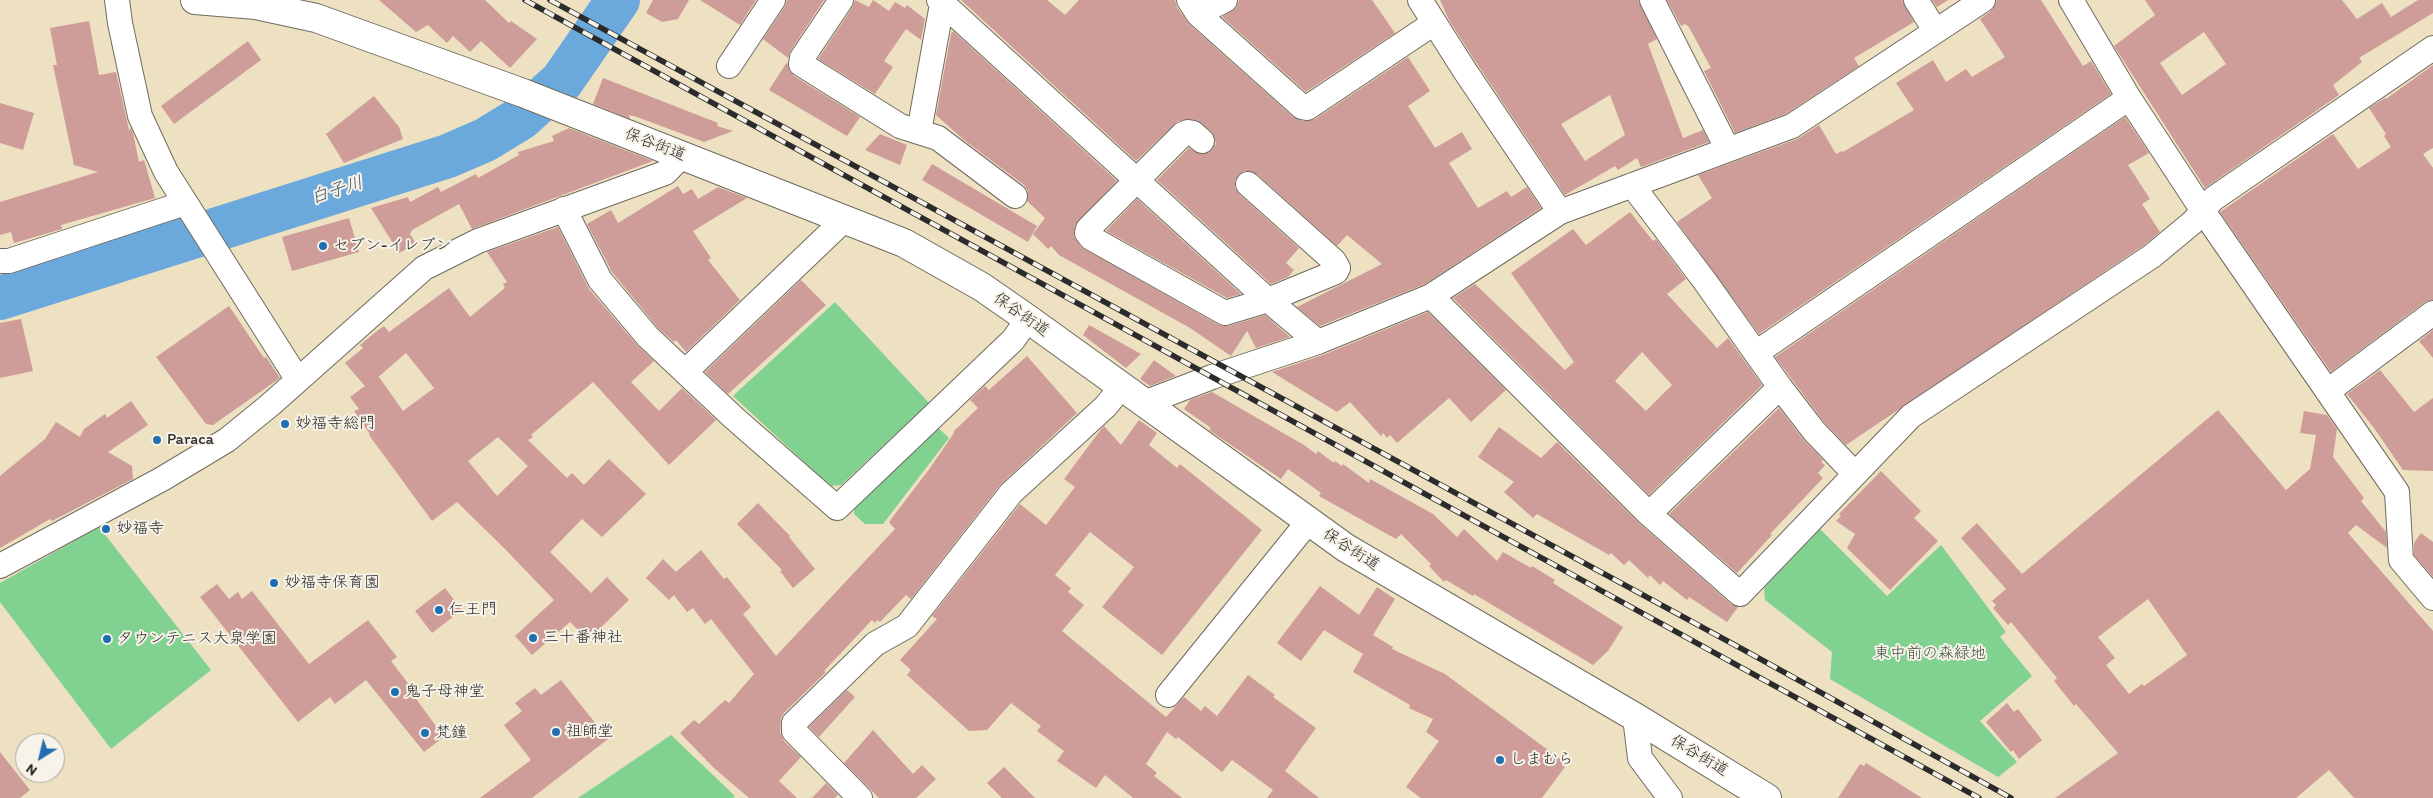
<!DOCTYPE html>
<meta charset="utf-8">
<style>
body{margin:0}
#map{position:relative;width:2433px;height:798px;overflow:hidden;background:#ede1c1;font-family:Itim,sans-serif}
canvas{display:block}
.north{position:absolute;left:15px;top:733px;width:50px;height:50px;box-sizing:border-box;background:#f7f3e8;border:1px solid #a5a39c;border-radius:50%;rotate:216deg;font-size:14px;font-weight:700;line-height:20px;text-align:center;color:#2b2b2b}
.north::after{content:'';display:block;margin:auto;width:18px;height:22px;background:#1f6fb2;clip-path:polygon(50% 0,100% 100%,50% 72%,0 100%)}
</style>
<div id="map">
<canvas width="2433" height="798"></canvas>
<div class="north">N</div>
</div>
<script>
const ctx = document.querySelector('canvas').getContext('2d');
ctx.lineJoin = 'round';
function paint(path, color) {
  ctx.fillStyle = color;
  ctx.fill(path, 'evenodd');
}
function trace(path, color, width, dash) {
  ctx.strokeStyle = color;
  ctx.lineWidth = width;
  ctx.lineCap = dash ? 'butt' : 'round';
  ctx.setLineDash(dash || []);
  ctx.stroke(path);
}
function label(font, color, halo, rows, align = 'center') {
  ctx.font = font + ' Itim,"Klee One",sans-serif';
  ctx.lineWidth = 4;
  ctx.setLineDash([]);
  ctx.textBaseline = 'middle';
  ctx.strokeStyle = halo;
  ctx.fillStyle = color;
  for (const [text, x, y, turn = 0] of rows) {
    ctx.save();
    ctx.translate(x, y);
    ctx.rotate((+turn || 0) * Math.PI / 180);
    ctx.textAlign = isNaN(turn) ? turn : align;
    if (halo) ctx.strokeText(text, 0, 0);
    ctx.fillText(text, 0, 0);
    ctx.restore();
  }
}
const green = new Path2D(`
 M835,302L929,403L841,485L830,486L733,396Z
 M936,426L949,438L883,524H865L854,514L855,504Z
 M99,527L211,670L111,749L0,602V583Z
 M1820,529L1887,596L1941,545L2006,632L2000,637L2032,676L1980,721L2017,762L1998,777L1830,679L1832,652L1765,600L1764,588Z
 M671,735L735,796L733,798H578Z`);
const river = new Path2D(`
 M0,298L448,156L485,140L521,118L562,81L618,0`);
const building = new Path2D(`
 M379,0H485L509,23L511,21L537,39L510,68L481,41L470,52L453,36L447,43L428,25L416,32Z
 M653,0H689L678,19L662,22L646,13Z
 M700,0H756L740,25Z
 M787,0H824L791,50L788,58L763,39L784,8Z
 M855,0L869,7L873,0L889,11L895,2L905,8L907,5L925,19L921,40L906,29L884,61L893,67L875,94L818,59L852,8Z
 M961,0H1047L1065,15L1079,0H1175L1177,7L1189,24L1293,117L1304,121L1315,119L1408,57L1430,91L1408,106L1435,148L1462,132L1472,149L1449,163L1478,208L1507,191L1511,197L1527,187L1541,208L1425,284L1320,326L1297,307L1382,264L1347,235L1337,246L1257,174L1244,171L1238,175L1235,181V188L1239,194L1299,248L1286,263L1294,270L1288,277L1271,284L1157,180L1189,148L1200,154L1212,150L1216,143L1211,131L1196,120L1178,121L1136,161Z
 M1239,0H1372L1395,33L1306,92L1222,17L1236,8Z
 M1440,0H1638L1657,39L1648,44L1683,138L1703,130L1709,142L1641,167L1637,158L1618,170L1615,166L1565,195L1477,64L1449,20ZM1610,95L1625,135L1585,161L1561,124Z
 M1667,0H1902L1914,22L1854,58L1859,66L1786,114L1735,133L1704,71L1711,68L1689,27L1685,24L1681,26Z
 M1932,0H1948L1937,7Z
 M1997,0H2041L2083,66L2091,61L2111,94L1759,334L1677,222L1712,198L1698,175L1797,139L1819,125L1836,154L1842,151L1843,152L1914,110L1896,83L1933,60L1946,82L1966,69L1972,77L2005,57L1980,19L1991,11Z
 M2145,0H2342L2357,19L2382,3L2391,17L2418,0H2433V13L2359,58L2362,62L2333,85L2339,95L2205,188L2114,46L2155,15ZM2204,32L2226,64L2182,95L2160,63Z
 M89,21L99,75L116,72L129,130L131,128L133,133L139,162L144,160L155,198L61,225L62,229L14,243L11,232L0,235V202L98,172L74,165L53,65H57L50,28Z
 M953,31L1117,181L1075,225L1074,236L1081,247L1219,325L1229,326L1265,315L1290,337L1256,348L1247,331L1231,356L1190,328L1059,255L1051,246L1048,249L1033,234L1045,218L1027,201L1028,191L1024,185L964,140L936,115L951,34Z
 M248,41L261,60L174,124L161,106Z
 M787,62L789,70L794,76L860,117L847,136L769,90Z
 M2433,65V148L2423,154L2433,168V300L2425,302L2331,372L2220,212L2333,134L2358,169L2391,147L2384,136L2386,134L2369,108L2385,98L2386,99Z
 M603,78L718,123L717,126L733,131L704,142L637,117L629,115L630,119L593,104Z
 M374,96L399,127L403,139L344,163L326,134Z
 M0,103L34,113L23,150L0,143Z
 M2125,117L2149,153L2128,165L2150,199L2142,204L2160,232L2144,245L1846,445L1824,422L1775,357Z
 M569,128L653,161L472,229L459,204L412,230L410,234L416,244L399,253L371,208L408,197L410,202L438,187L441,192L476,174L478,178L519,155L518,152L554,141L552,136Z
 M880,134L907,145L900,165L865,150Z
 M932,164L1037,226L1028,242L922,180Z
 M678,186L683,194L692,189L698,199L718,187L747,198L693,231L711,258L708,260L740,300L686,352L676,340L674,342L658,328L612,272L587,224L611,210L618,223Z
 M1137,199L1241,294L1227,298L1106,231Z
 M1630,212L1653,241L1656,239L1686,279L1667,294L1717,348L1728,338L1762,385L1649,495L1453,298L1475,284L1565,370L1574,362L1511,273L1573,229L1586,245ZM1642,352L1672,385L1646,411L1615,381Z
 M349,218L359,252L292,271L282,237Z
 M558,227L589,289L638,346L654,361L631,382L659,411L682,388L716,420L669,465L593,382L531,435L533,437L528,440L567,478L572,473L584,485L609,459L646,494L602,537L582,519L550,552L591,593L607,577L629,600L588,640L570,622L532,655L515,636L554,600L503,547L457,502L432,521L369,435L370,434L354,411L359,409L350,397L365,386L345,363L363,348L360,345L377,331L384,326L389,332L449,288L470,317L505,288L503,284L507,282L487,252ZM406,353L434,388L403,411L379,377L376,379ZM498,437L528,466L497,496L468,461Z
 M801,280L826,305L728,394L705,372Z
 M229,306L264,358L266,357L280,378L213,425L206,424L156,357Z
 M1428,312L1506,390L1471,422L1449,398L1397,443L1390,435L1387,438L1383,433L1381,436L1350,402L1337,412L1272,372L1323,355Z
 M21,319L33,371L0,378V323Z
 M1089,325L1141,354L1126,368L1083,335Z
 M2433,330V358L2419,341Z
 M1027,356L1077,413L1000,485L911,599L906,595L880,622L877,620L875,623L872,620L824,671L826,672L784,713L781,718L780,732L784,741L801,757L779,781L797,798H749L714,768L680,733L694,720L699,724L725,700L729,703L754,674L711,619L705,624L693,608L687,612L674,595L669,600L646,578L663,559L676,572L701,550L724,579L727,577L751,607L743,614L776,656L895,529L889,522L930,468L954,433L953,432L978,408L970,400L985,386L989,390Z
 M1154,360L1176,376L1150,386L1140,379Z
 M2380,370L2414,412L2433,398V471L2403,470L2374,428L2347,394Z
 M1212,392L1304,445L1316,454L1318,451L1334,463L1335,461L1342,466L1343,464L1369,483L1370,479L1433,514L1457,537L1464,529L1497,561L1503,552L1531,568L1532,566L1555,580L1553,583L1623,627L1608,651L1593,665L1474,594L1473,596L1446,580L1444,582L1429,566L1431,564L1401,534L1396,539L1319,496L1321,493L1288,469L1281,479L1209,430L1211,428L1184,409L1190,400Z
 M131,401L148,425L108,452L132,466L133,479L52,521L50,519L0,548V476L45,439L56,422L80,437L84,429L105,414L107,418Z
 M1779,408L1803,439L1823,460L1821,462L1825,465L1818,473L1823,478L1770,534L1772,535L1737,573L1669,514Z
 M2218,410L2286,490L2310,469L2316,435L2300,433L2304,411L2327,415L2337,429L2333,457L2364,498L2361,501L2386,532L2387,548L2356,525L2348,533L2433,631V798H2354L2329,770L2296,798H2055L2118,753L2076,704L2074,706L2054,681L2057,678L2011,622L2008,625L1993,608L1996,605L1992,601L2006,589L1961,538L1977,523L2022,574ZM2148,599L2187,655L2144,686L2142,684L2129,694L2106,665L2115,658L2098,637Z
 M1139,420L1157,433L1149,445L1177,468L1180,464L1262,530L1162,655L1102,607L1134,567L1090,532L1055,575L1071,588L1068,592L1084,605L1062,631L1166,717L1184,697L1201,711L1205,706L1217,716L1248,675L1275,695L1273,697L1316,728L1285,771L1319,798H1267L1273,790L1232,760L1222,772L1178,737L1176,739L1167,732L1146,764L1157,773L1154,776L1182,798H1133L1105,775L1096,788L1057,761L1064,751L1037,731L1041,726L1011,703L987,730L969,731L907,675L911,670L900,660L937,619L932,616L1020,504L1046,525L1075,487L1064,479L1102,428L1104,426L1121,445Z
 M1499,427L1541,458L1557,442L1640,524L1731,604L1738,607L1727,622L1689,597L1687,600L1663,581L1660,585L1650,575L1648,578L1629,560L1624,565L1611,553L1609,555L1537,514L1533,518L1504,492L1514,482L1478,457Z
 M1881,471L1921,511L1914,518L1938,541L1890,590L1847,548L1855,534L1836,521L1841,516L1839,514Z
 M758,503L790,536L789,537L815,569L793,588L780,571L782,570L737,524Z
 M2421,533L2433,542V577L2414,555V543Z
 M217,584L229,599L238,592L242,599L252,591L309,664L368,620L397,657L391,661L416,694L414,696L444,737L424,752L366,680L335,704L330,697L298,722L200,597Z
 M1320,586L1359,615L1377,587L1395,599L1373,635L1393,647L1392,649L1445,674L1567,764L1542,798H1421L1406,787L1439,741L1426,732L1433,719L1409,708L1410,705L1353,672L1363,654L1324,630L1301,661L1277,643Z
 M445,588L462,610L432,633L415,611Z
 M561,680L608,739L532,798H480L531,760L504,725L522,711L515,703L535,688L541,695Z
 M847,690L855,697L819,737L809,727Z
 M2007,703L2014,712L2018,709L2042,740L2019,759L2013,750L2011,752L1986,722Z
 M873,730L913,774L922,765L936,779L916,798H879L844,763Z
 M0,752L30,790L20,798H0Z
 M1866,763L1922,798H1838L1860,764L1864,766Z
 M1004,767L1035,798H1002L987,783Z
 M826,783L838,795L835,798H812Z`);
const street = new Path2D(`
 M117,0L120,23L140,116L166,172L298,380
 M841,0L802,58L801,64L900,126L919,132L942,4
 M939,0L1268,300L1318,342
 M1189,0L1198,14L1302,107L1307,108L1434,23
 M1420,0L1465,71L1560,212
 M1652,0L1727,148
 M1916,0L1935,30
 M2071,0L2129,98L2203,211L2397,492L2401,560L2433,598
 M1198,14L1225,0
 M729,66L773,0
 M919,132L938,138L1015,196
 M1202,141L1193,133L1188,132L1183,134L1088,229L1087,233L1091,238L1225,313L1268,300L1336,272L1338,268L1334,261L1248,184
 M1632,185L1704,280L1780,387L1814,431L1855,474
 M564,209L600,280L648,337L734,418L837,508L1013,340L1028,319
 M0,261H9L185,203
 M1431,296L1649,514L1740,594L1911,416L2152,256L2193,222L2213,199L2433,48
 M1756,353L2129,98
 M685,372L845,219
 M2328,391L2433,313
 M1144,403L1212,377L1318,342L1431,296L1560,212L1792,126L1983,0
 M1649,514L1780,387
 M0,566L162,479L227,440L270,405L424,268L478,241L665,173L683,155
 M1168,695L1308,522
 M1635,717L1640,758L1670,798
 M860,798L794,731V723L875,644L907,626L1011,493L1106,406L1121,387`);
const secondary = new Path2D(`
 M195,0L256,5L316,18L523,93L904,243L982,287L1028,319L1346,548L1635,717L1767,798`);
const rail = new Path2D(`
 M525,0L1979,798
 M550,0L1744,650L2011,798`);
const markers = [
 [323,246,5,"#1f6fb2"],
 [285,424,5,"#1f6fb2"],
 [157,440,5,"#1f6fb2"],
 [106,529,5,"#1f6fb2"],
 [274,583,5,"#1f6fb2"],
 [439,610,5,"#1f6fb2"],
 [533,638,5,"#1f6fb2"],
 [107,639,5,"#1f6fb2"],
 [395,692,5,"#1f6fb2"],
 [556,732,5,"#1f6fb2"],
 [425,733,5,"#1f6fb2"],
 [1500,760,5,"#1f6fb2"]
];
const streetNames = [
 ["保谷街道",655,145,21],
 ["保谷街道",1021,315,35],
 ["保谷街道",1351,550,33],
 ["保谷街道",1699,756,31]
];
const poiNames = [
 ["セブン-イレブン",333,246],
 ["妙福寺総門",295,424],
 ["Paraca",167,440],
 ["妙福寺",116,529],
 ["妙福寺保育園",284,583],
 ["仁王門",449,610],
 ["三十番神社",543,638],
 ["タウンテニス大泉学園",117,639],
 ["鬼子母神堂",405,692],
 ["祖師堂",566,732],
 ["梵鐘",435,733],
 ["しまむら",1510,760]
];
const parkNames = [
 ["東中前の森緑地",1930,654]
];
const waterNames = [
 ["白子川",337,191,-18]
];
paint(green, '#81d191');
trace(river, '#6ba9dd', 44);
paint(building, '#ce9c99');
trace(street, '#6f6b60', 26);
trace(secondary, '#6f6b60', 30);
trace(street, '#fff', 24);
trace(secondary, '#fff', 28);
trace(rail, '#2b2b2b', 5.5);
trace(rail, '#f7f3e8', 4, [11]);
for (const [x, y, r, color] of markers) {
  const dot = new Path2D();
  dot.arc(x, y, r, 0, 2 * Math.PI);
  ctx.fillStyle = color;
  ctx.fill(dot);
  trace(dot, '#f7f3e8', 2);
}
label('16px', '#2b2b2b', '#f7f3e8', streetNames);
label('16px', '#2b2b2b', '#f7f3e8', poiNames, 'left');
label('16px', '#405444', '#f7f3e8', parkNames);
label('italic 18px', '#415769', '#f7f3e8', waterNames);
</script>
